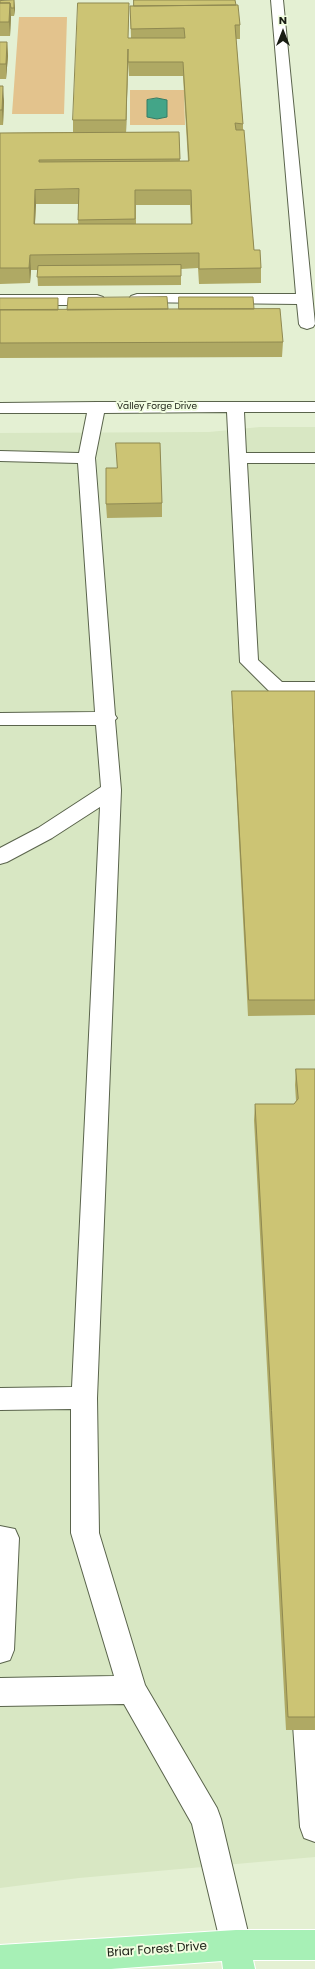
<!DOCTYPE html>
<style>
body{margin:0}
#map{position:relative;width:315px;height:1969px;overflow:hidden;background:#e4f0d3;font-family:Poppins,sans-serif}
canvas{display:block}
.north{position:absolute;left:263px;top:12px;width:40px;height:40px;-webkit-text-stroke:3px #f1fde0;paint-order:stroke;rotate:0deg;font-size:11px;font-weight:700;line-height:16px;text-align:center;color:#191d13}
.north::after{content:'';display:block;margin:auto;width:14px;height:18px;background:#191d13;clip-path:polygon(50% 0,100% 100%,50% 72%,0 100%)}
</style>
<div id="map">
<canvas width="315" height="1969"></canvas>
<div class="north">N</div>
</div>
<script>
const ctx = document.querySelector('canvas').getContext('2d');
ctx.lineJoin = 'round';
function paint(path, color) {
  ctx.fillStyle = color;
  ctx.fill(path, 'evenodd');
}
function trace(path, color, width, dash) {
  ctx.strokeStyle = color;
  ctx.lineWidth = width;
  ctx.lineCap = dash ? 'butt' : 'round';
  ctx.setLineDash(dash || []);
  ctx.stroke(path);
}
function label(font, color, halo, rows, align = 'center') {
  ctx.font = font + ' Poppins,sans-serif';
  ctx.lineWidth = 4;
  ctx.setLineDash([]);
  ctx.textBaseline = 'middle';
  ctx.strokeStyle = halo;
  ctx.fillStyle = color;
  for (const [text, x, y, turn = 0] of rows) {
    ctx.save();
    ctx.translate(x, y);
    ctx.rotate((+turn || 0) * Math.PI / 180);
    ctx.textAlign = isNaN(turn) ? turn : align;
    if (halo) ctx.strokeText(text, 0, 0);
    ctx.fillText(text, 0, 0);
    ctx.restore();
  }
}
const built = new Path2D(`
 M260,427H315V1857L79,1878L0,1888V433L209,432Z`);
const green = new Path2D(`
 M19,17H67L64,114H12Z
 M130,90H184L185,125H130Z`);
const water = new Path2D(`
 M157,98L167,100V117L157,119L147,117V100Z`);
const minor = new Path2D(`
 M271,0H283L315,324L313,327L307,329L301,327L299,324L297,304L131,302L129,299L131,296L137,294H296Z
 M0,295H97L103,297L105,300L103,303L97,305H0Z
 M97,402H315V412H244L246,453H315V463H247L258,660L282,682H315V694H277L270,692L240,662L227,412L104,413L95,458L115,715L117,718L115,720L121,790L97,1398L99,1533L145,1685L217,1808L221,1819L251,1945L247,1956L236,1960L225,1956L221,1945L192,1824L124,1704L0,1706V1678L114,1676L71,1533V1409L0,1410V1388L72,1387L100,807L52,838L7,862L0,864V848L38,828L101,787L96,725H0V713L95,712L78,463L0,461V451L79,453L87,413H0V403Z
 M0,1526L15,1529L19,1538L14,1650L10,1660L0,1663Z
 M315,1641V1842L304,1838L300,1827L289,1666L296,1650Z`);
const major = new Path2D(`
 M236,1930H315V1960H253L255,1969H223L222,1961L111,1969H0V1945Z`);
const wall = new Path2D(`
 M14,0L15,9L14,16H11L10,36H0V1Z
 M129,3L128,38H131L130,6L236,5L240,25V39H236L243,124V130L254,250L261,268V283L199,284L198,268L181,269V285L38,286L37,270H31L30,283L0,284V133L73,132V120ZM128,63L129,76H183L188,161H180L179,132H126ZM36,204H79L78,224H35ZM136,205H190L191,224H136Z
 M0,42H7L8,56L6,79H0Z
 M0,86L4,101L3,125H0Z
 M0,298L59,310L254,309L283,342L282,357L0,358Z
 M162,503V517L107,518L106,504Z
 M232,691H315V1015L248,1016L232,707Z
 M296,1069H315V1730H286L254,1120L255,1104H294L296,1101L295,1085Z`);
const shadedWall = new Path2D(`
 M14,0L15,9L14,16Z
 M10,3L11,17L10,36L9,22Z
 M7,42L8,56L6,79V64Z
 M128,49V63L126,134V120Z
 M3,86L4,101L3,125L2,110Z
 M35,190L36,204L34,239V224Z
 M30,255L31,270L30,283L29,268Z`);
const building = new Path2D(`
 M14,0V8H11L10,3H0V1Z
 M134,0H235L236,5L134,6Z
 M0,3H10L9,22H0Z
 M78,3H129L128,38H185L184,28L131,29L130,6L238,5L240,25H235L243,124L235,123L236,130H244L254,250H260L261,268L199,269V253L30,255L29,268H0V133L179,132L180,159L39,160V162L189,161L183,62H128V49L126,120H73ZM79,189L78,220L135,219V190H191L192,224H34L35,190Z
 M0,42H7L6,64H0Z
 M0,86H3L2,110H0Z
 M181,265V276L37,277L38,266Z
 M167,297L168,309L67,310L68,298Z
 M179,297H253L254,309H179Z
 M0,298H58V310H0Z
 M280,309L283,342L0,343V310Z
 M116,443H160L162,503L106,504V468H117Z
 M232,691H315V1000H249Z
 M296,1069H315V1717H288L255,1104H294L298,1099Z`);
const farStreetnames = [
 ["Valley Forge Drive",157,407]
];
const nearStreetnames = [
 ["Briar Forest Drive",157,1950,-4]
];
paint(built, '#d8e7c3');
paint(green, '#e3c38d');
paint(water, '#43a588');
trace(water, '#367c65', 1);
trace(minor, '#5a644c', 2);
trace(major, '#fff', 2);
paint(minor, '#fff');
paint(major, '#a7f0b6');
paint(wall, '#afa964');
paint(shadedWall, '#8f8951');
paint(building, '#ccc474');
trace(building, '#8f8951', 1);
label('9px', '#191d13', '#f1fde0', farStreetnames);
label('12px', '#191d13', '#f1fde0', nearStreetnames);
</script>
